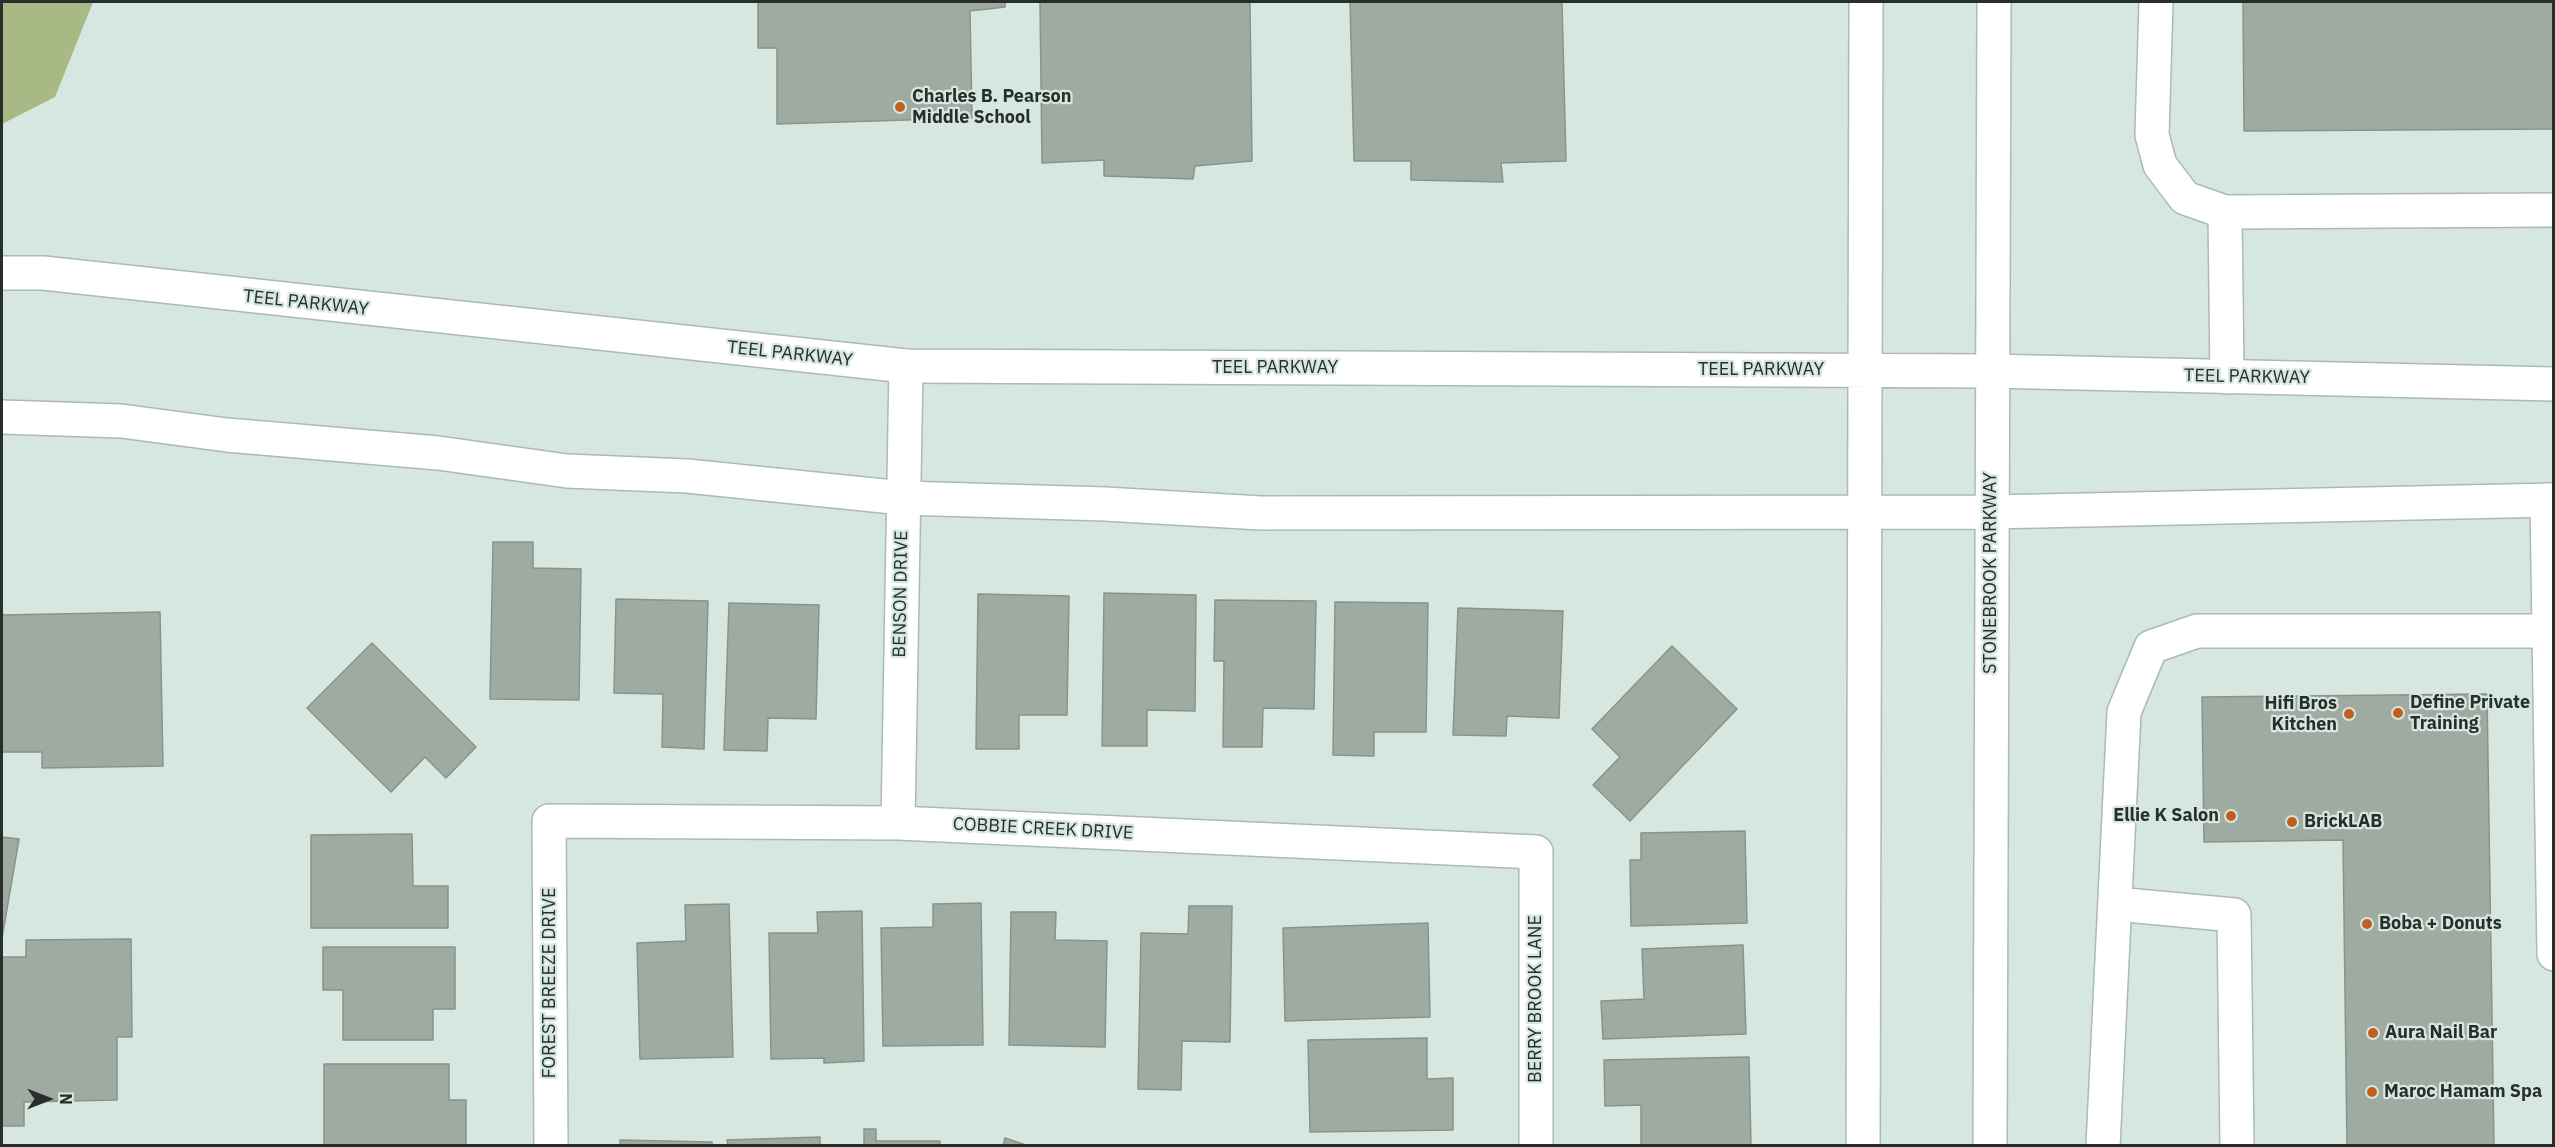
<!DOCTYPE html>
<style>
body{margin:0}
#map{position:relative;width:2555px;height:1147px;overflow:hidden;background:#d6e6e0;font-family:"IBM Plex Sans",sans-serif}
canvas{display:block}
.frame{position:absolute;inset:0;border:3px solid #282e2c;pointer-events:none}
.north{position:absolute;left:18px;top:1069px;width:60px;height:60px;-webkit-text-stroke:4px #d6e6e0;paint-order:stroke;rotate:90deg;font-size:16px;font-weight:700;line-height:24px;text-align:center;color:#282e2c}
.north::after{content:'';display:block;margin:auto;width:21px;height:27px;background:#282e2c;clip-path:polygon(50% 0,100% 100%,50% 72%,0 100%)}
</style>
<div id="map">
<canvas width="2555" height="1147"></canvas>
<div class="frame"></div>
<div class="north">N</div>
</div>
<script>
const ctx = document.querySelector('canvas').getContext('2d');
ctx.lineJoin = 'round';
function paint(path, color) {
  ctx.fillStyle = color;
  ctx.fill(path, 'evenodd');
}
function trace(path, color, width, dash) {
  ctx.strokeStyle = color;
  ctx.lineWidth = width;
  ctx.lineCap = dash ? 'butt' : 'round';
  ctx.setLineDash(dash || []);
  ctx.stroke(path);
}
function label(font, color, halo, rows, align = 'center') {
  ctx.font = font + ' "IBM Plex Sans",sans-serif';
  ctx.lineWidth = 4.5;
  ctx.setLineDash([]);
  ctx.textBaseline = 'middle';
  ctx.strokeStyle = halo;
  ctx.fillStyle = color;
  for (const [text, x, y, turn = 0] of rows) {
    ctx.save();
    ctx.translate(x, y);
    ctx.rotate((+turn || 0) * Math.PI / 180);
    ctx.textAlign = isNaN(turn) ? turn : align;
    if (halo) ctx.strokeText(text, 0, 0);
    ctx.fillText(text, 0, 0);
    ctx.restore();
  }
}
const green = new Path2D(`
 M2,2H93L55,97L2,124Z`);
const building = new Path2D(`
 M758,2H1005V7L970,11L972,118L777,124V48H758Z
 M1040,2H1250L1252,161L1195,166L1193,179L1104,176V160L1042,163Z
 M1350,2H1562L1566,161L1501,163L1503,182L1411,180V161H1354Z
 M2243,2H2554V129L2244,131Z
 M493,542H533V568L581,569L579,700L490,699Z
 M1104,593L1196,595L1195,711L1147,710V746H1102Z
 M978,594L1069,596L1067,715H1019V749H976Z
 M616,599L708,601L704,749L662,747L663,694L614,693Z
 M1215,600L1316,601L1314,709L1263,708L1262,747H1223L1224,661H1214Z
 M1335,602L1428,603L1426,732H1374V756L1333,755Z
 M729,603L819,605L816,719L768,718L767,751L724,750Z
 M1458,608L1563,611L1559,718L1507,716L1506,736L1453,735Z
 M160,612L163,766L42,768V752H2V615Z
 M372,643L476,747L446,778L425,757L391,792L307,708Z
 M1672,646L1737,709L1630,821L1593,785L1620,757L1592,729Z
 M2487,694L2494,1146H2347L2343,840L2204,842L2202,697Z
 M1745,831L1747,923L1631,926L1630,860H1641V833Z
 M412,834L413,886H448V928H311V835Z
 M2,837L19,839L2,938Z
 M981,903L983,1045L883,1046L881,928L933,927V904Z
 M729,904L733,1057L640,1059L637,943L686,941L685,905Z
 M1189,906H1232L1230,1042L1182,1041L1181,1090L1138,1089L1141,933L1188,934Z
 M862,911L864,1061L824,1063V1058L771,1059L769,933H818L817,912Z
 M1011,912H1056L1055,940L1107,941L1105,1047L1009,1045Z
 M1428,923L1430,1017L1285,1021L1283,928Z
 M131,939L132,1037H117V1100L24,1102V1126H2V957H26V940Z
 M1743,945L1746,1034L1603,1039L1601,1001L1644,999L1642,949Z
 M323,947H455V1009H433V1040H343V990H323Z
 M1427,1038V1079L1453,1078V1130L1310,1132L1308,1040Z
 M1749,1057L1751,1146H1641V1105L1605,1106L1604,1060Z
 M324,1064H449V1100H466V1146H324Z
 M864,1129H876V1141H940V1146H864Z
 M820,1137V1146H728L727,1140Z
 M1005,1138L1029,1146H1003Z
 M620,1140L712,1142V1146H620Z`);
const minor = new Path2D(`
 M2156,2L2152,135L2160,165L2185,198L2225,212L2554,210
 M2225,212L2227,377
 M2547,500L2554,954
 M898,823L906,366
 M2116,904L2234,915L2237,1146
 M551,1146L549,821L898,823L1536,852V1146
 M2103,1146L2124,712L2151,647L2197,631H2549`);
const major = new Path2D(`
 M2,273H43L906,366L1991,371L2554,384
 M2,417L121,421L227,435L438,453L567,471L687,476L903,498L1105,504L1261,513L1991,512L2554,500
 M1863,1146L1866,2
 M1990,1146L1994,2`);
const markers = [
 [900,107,6,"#c15f21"],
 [2398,713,6,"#c15f21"],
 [2349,714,6,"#c15f21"],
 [2231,816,6,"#c15f21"],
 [2292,822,6,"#c15f21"],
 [2367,924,6,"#c15f21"],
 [2373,1033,6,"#c15f21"],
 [2372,1092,6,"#c15f21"]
];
const poiNames = [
 ["Charles B. Pearson",912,97],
 ["Middle School",912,118],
 ["Define Private",2410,703],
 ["Training",2410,724],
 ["Hifi Bros",2337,704,"right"],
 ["Kitchen",2337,725,"right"],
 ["Ellie K Salon",2219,816,"right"],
 ["BrickLAB",2304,822],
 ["Boba + Donuts",2379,924],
 ["Aura Nail Bar",2385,1033],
 ["Maroc Hamam Spa",2384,1092]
];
const streetNames = [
 ["TEEL PARKWAY",306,303,6],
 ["TEEL PARKWAY",790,354,6],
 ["TEEL PARKWAY",1275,368],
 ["TEEL PARKWAY",1761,370],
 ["TEEL PARKWAY",2247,377,1],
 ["STONEBROOK PARKWAY",1991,573,-90],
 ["BENSON DRIVE",901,594,-89],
 ["COBBIE CREEK DRIVE",1043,829,3],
 ["FOREST BREEZE DRIVE",550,983,-90],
 ["BERRY BROOK LANE",1536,999,-90]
];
paint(green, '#a8b986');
paint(building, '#9faaa0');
trace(building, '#89938a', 1.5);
trace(minor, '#abbab4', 36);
trace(major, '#abbab4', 36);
trace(minor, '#fff', 33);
trace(major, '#fff', 33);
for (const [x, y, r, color] of markers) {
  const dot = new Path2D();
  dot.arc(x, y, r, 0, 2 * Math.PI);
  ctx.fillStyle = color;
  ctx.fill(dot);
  trace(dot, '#d6e6e0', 2);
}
label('bold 18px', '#282e2c', '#d6e6e0', poiNames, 'left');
label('18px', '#282e2c', '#d6e6e0', streetNames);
</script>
